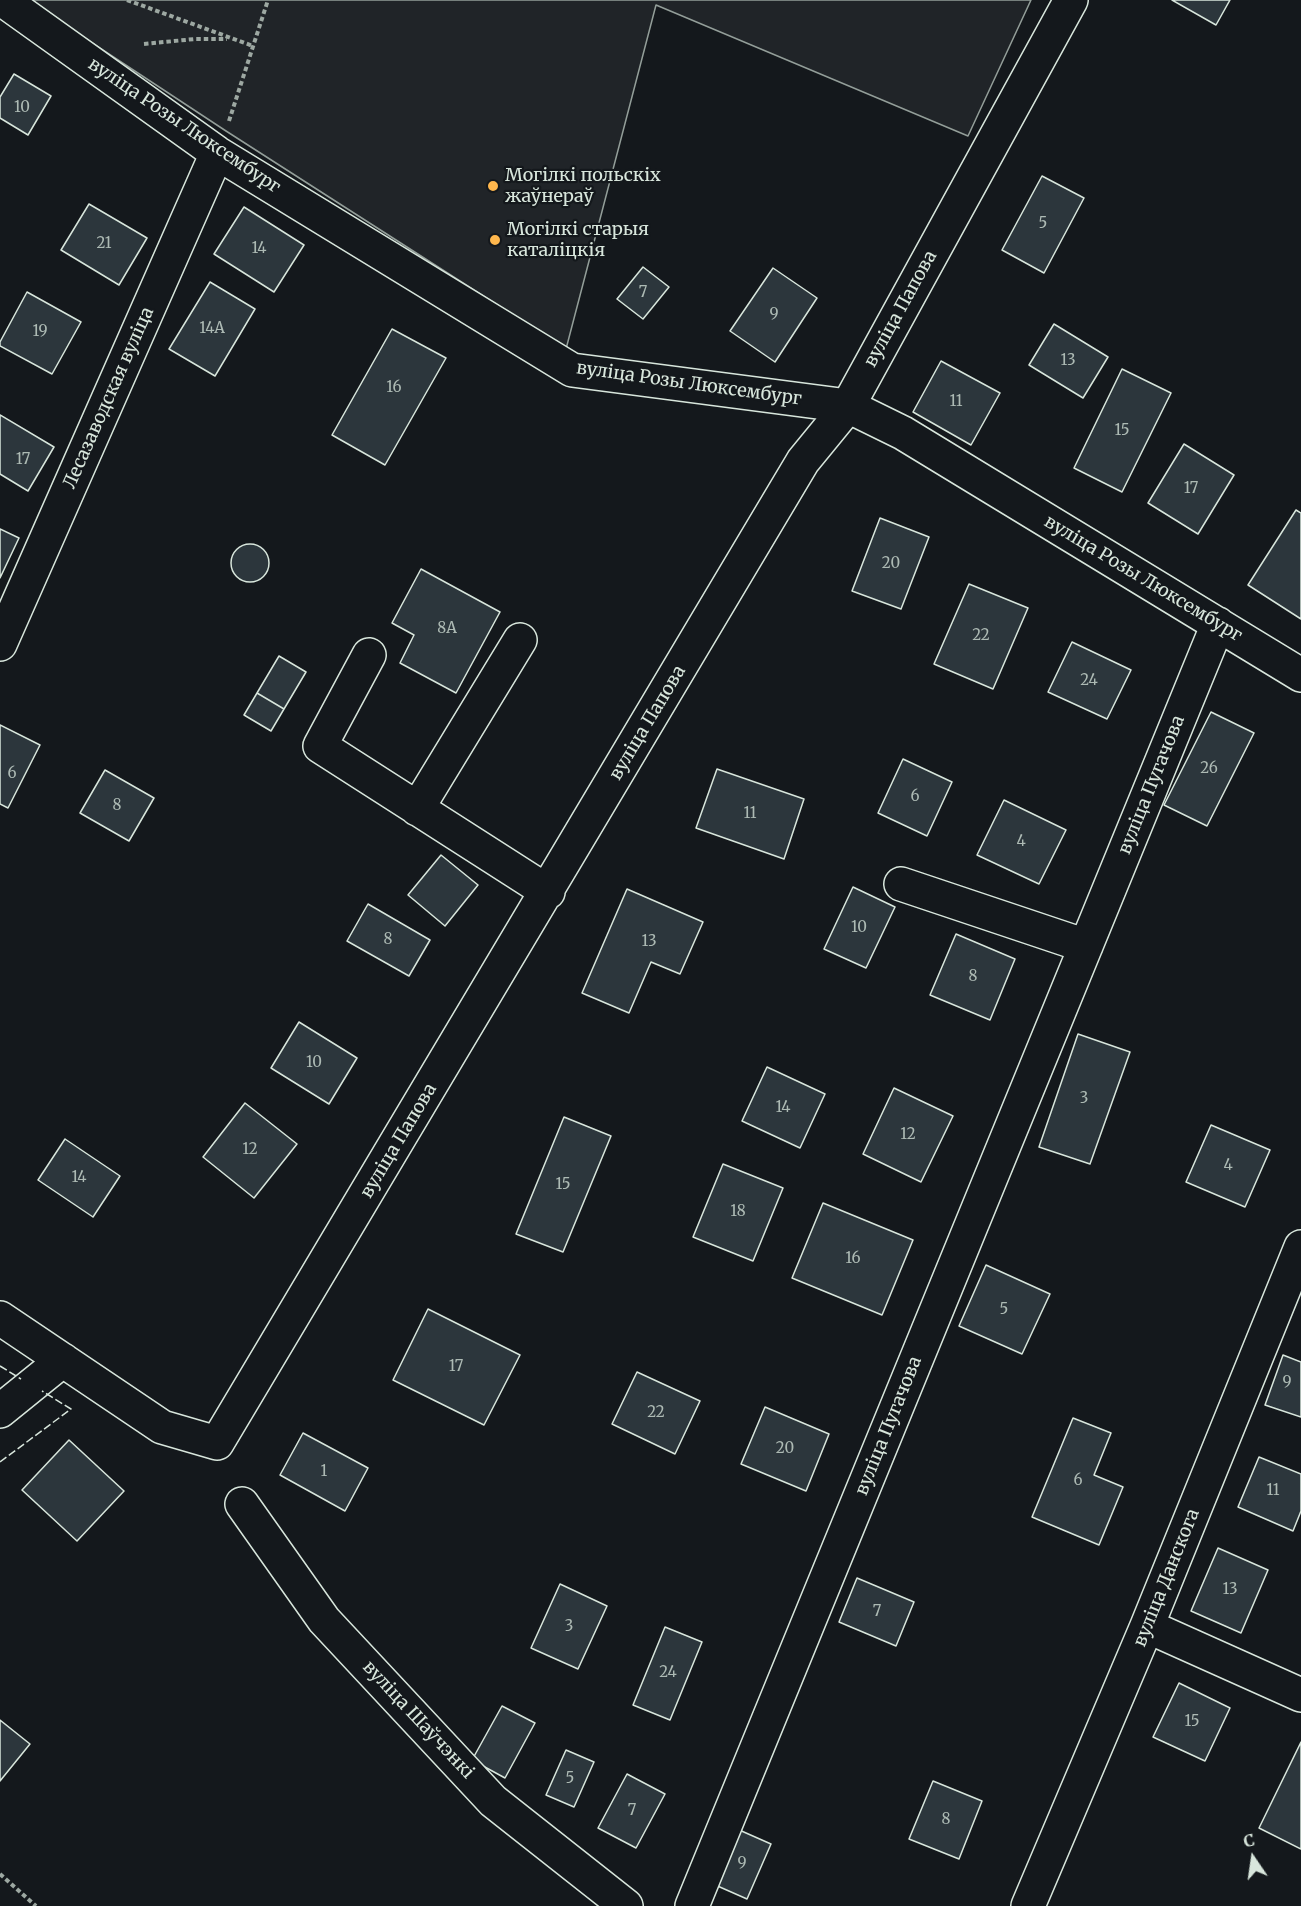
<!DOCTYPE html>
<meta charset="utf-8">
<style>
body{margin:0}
#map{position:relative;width:1301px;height:1906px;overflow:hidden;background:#14181c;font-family:Merriweather,serif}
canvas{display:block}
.north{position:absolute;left:1223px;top:1828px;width:60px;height:60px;-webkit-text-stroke:4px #14181c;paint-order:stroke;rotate:347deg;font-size:16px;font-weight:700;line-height:24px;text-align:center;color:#d8e6dc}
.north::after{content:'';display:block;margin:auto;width:21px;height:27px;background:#d8e6dc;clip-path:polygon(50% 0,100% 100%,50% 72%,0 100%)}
</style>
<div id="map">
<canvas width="1301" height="1906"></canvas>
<div class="north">С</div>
</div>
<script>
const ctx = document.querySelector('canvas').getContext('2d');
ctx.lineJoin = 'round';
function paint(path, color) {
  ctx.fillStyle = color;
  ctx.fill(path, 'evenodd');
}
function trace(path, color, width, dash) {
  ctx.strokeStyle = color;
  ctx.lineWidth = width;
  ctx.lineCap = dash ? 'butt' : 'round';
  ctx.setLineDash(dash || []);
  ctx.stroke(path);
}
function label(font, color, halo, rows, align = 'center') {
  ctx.font = font + ' Merriweather,serif';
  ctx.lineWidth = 4.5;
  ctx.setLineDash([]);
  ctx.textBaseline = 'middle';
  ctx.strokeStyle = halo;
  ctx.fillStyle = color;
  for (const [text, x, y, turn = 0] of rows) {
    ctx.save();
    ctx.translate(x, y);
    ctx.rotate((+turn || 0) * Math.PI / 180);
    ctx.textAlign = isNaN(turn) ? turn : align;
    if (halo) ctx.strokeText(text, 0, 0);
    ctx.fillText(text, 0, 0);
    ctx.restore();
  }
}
const green = new Path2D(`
 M27,0H1031L968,136L656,5L566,349L226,131Z`);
const building = new Path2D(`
 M1172,0H1230L1216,25Z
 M14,74L51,96L28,135L0,118V97Z
 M1042,176L1084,198L1044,273L1002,250Z
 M89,204L147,238L119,285L61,250Z
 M244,207L304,245L274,292L214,254Z
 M643,267L669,287L643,319L617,299Z
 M773,268L817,298L775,362L730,331Z
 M210,282L255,309L215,376L169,349Z
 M27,292L81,322L52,374L0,346V342Z
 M1054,324L1108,357L1083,398L1029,365Z
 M392,329L446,358L385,465L332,435Z
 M941,361L1000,393L971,445L913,412Z
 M1122,369L1171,393L1122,492L1074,468Z
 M0,415L54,447L28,491L0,474Z
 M1184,444L1234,475L1198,534L1148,503Z
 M1296,510L1301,513V619L1248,585Z
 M880,518L929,537L901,609L852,591Z
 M0,529L19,538L0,578Z
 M231 563a19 19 0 1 1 38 0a19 19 0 1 1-38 0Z
 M421,569L500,612L456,693L400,663L414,635L392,623Z
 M969,584L1028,608L993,689L934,664Z
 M1072,642L1131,670L1107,719L1048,692Z
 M279,656L306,672L284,709L257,693Z
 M257,693L284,709L271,731L244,715Z
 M1211,712L1254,733L1207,826L1164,805Z
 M0,725L40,745L8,808L0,804Z
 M903,759L952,782L927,836L878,813Z
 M717,769L804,799L784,859L696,828Z
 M105,770L154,798L129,841L80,813Z
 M1004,800L1066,830L1039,884L977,855Z
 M441,855L478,885L445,926L408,895Z
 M853,887L895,907L866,968L824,949Z
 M627,889L703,922L680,974L651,962L629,1013L582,993Z
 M368,904L430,940L409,976L347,941Z
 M956,934L1015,959L990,1020L930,995Z
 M299,1022L357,1058L329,1104L271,1068Z
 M1078,1034L1130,1052L1090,1164L1039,1147Z
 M767,1067L825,1094L800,1148L742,1121Z
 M894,1088L953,1116L921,1182L863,1154Z
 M245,1103L297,1144L254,1198L203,1157Z
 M564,1117L611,1136L563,1252L516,1234Z
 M1211,1125L1270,1150L1245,1207L1186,1182Z
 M65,1139L120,1176L93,1217L38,1180Z
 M723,1164L783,1188L753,1261L693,1237Z
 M823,1203L913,1240L882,1315L792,1278Z
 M986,1265L1050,1294L1022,1354L959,1326Z
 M428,1309L520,1355L484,1425L393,1380Z
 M1283,1355L1301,1362V1417L1265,1405Z
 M637,1372L700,1401L675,1454L612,1424Z
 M765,1407L829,1434L806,1491L741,1464Z
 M1073,1418L1111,1433L1094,1475L1123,1487L1099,1545L1032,1517Z
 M303,1433L368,1468L345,1511L280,1475Z
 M69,1440L124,1491L77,1541L22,1490Z
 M1259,1457L1301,1474V1511L1293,1531L1238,1507Z
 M1218,1548L1268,1570L1241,1633L1191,1611Z
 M857,1578L914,1602L896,1646L839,1622Z
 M560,1584L607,1606L578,1669L531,1648Z
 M665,1627L702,1642L670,1720L633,1705Z
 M1179,1683L1230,1708L1205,1761L1153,1737Z
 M502,1706L535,1723L505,1778L472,1760Z
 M0,1720L30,1744L0,1781Z
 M1301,1742V1849L1259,1828Z
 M566,1750L594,1762L574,1807L546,1795Z
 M627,1774L665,1794L636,1848L598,1828Z
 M933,1781L982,1801L959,1859L909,1839Z
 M737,1829L771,1844L747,1899L713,1884Z`);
const path = new Path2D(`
 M127,0L253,46
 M144,44L195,39H227
 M229,121L268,0
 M0,1874L36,1906`);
const minor = new Path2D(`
 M3,0L217,153L572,370L848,406L903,433L1301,675
 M0,644L217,153
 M369,655L320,746L548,892
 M417,809L520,640
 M901,884L1086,946
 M0,1318L162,1427L217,1443L803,461L848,406L1071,0
 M0,1411L63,1360
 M242,1504L324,1620L493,1801L626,1906
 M1147,1626L1301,1695
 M692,1906L1218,624
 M1028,1906L1147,1626L1301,1247`);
const fence = new Path2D(`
 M0,1366L21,1379
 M0,1462L71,1409L42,1391`);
const markers = [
 [493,186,6,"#ffb74d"],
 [495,240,6,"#ffb74d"]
];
const numberNames = [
 ["10",22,108],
 ["5",1043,224],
 ["21",104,244],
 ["14",259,249],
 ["7",643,293],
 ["9",774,315],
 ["14А",212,329],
 ["19",40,332],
 ["13",1068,361],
 ["16",394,388],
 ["11",956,402],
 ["15",1122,431],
 ["17",23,460],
 ["17",1191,489],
 ["20",891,564],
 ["8А",447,629],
 ["22",981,636],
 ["24",1089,681],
 ["26",1209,769],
 ["6",12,774],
 ["6",915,797],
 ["8",117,806],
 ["11",750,814],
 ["4",1021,842],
 ["10",859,928],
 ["8",388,940],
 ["13",649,942],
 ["8",973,977],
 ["10",314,1063],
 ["3",1084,1099],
 ["14",783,1108],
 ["12",908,1135],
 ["12",250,1150],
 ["4",1228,1166],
 ["14",79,1178],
 ["15",563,1185],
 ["18",738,1212],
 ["16",853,1259],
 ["5",1004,1310],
 ["17",456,1367],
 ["9",1287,1383],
 ["22",656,1413],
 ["20",785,1449],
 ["1",324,1472],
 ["6",1078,1481],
 ["11",1273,1491],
 ["13",1230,1590],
 ["7",877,1612],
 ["3",569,1627],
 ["24",668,1673],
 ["15",1192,1722],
 ["5",570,1779],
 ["7",632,1811],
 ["8",946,1820],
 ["9",742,1864]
];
const streetNames = [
 ["вуліца Розы Люксембург",184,126,34],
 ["вуліца Папова",901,309,-61],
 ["вуліца Розы Люксембург",689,384,8],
 ["Лесазаводская вуліца",109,398,-66],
 ["вуліца Розы Люксембург",1143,579,31],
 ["вуліца Папова",648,723,-59],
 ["вуліца Пугачова",1152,785,-68],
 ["вуліца Папова",399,1141,-59],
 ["вуліца Пугачова",889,1426,-68],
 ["вуліца Данскога",1167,1578,-68],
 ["вуліца Шаўчэнкі",418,1720,47]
];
const poiNames = [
 ["Могілкі польскіх",505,176],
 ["жаўнераў",505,197],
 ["Могілкі старыя",507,230],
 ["каталіцкія",507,251]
];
paint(green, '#202428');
trace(green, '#939e99', 1.5);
paint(building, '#2c363c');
trace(building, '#d8e6dc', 1.5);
trace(minor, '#d8e6dc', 36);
trace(path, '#9da8a2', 4, [4.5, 3]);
trace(minor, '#14181c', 33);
trace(fence, '#d8e6dc', 1.5, [8, 3]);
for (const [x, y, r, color] of markers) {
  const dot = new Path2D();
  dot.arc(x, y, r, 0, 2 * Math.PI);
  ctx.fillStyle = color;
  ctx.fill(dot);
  trace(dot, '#14181c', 2);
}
label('15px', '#adbab4', null, numberNames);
label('18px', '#d8e6dc', '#14181c', streetNames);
label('18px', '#d8e6dc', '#14181c', poiNames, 'left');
</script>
